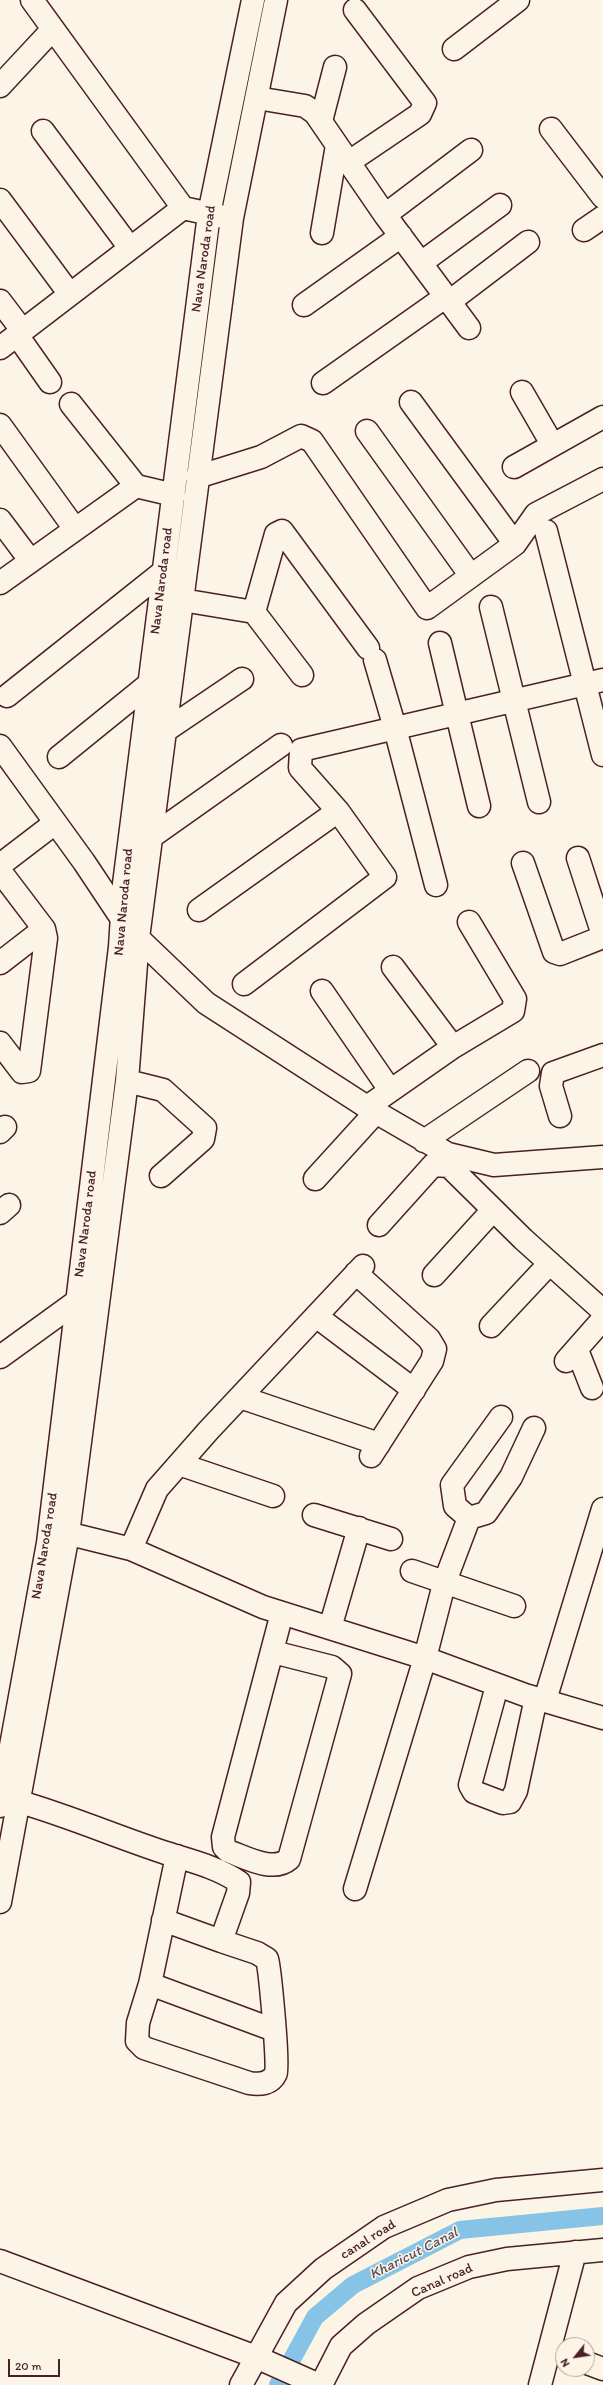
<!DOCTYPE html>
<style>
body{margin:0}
#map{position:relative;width:603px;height:2385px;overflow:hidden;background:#fcf5e5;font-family:Itim,sans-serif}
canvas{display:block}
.north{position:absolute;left:555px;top:2337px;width:40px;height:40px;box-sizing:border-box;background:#fcf5e5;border:1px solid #b59f9b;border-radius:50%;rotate:240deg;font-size:11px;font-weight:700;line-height:16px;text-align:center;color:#4a1f2b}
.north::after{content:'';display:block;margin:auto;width:14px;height:18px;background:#4a1f2b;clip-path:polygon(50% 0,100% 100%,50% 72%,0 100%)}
.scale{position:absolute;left:8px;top:2359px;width:52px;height:18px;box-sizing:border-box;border:2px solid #4a1f2b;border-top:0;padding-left:5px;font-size:12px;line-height:14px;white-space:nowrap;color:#4a1f2b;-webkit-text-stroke:3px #fcf5e5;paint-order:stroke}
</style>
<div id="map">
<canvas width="603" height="2385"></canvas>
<div class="north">N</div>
<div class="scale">20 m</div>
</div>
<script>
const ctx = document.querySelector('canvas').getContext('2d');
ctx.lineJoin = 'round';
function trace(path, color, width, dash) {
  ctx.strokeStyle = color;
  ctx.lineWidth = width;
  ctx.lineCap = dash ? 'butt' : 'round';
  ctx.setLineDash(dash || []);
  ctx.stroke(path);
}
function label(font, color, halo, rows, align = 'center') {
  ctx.font = font + ' Itim,sans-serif';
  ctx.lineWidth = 3;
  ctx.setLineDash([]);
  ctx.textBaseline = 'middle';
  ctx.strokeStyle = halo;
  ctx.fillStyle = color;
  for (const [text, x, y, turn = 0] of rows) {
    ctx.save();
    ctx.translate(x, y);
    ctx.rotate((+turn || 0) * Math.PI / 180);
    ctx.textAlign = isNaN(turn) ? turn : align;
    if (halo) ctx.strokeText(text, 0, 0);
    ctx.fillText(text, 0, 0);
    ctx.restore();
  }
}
const canal = new Path2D(`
 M278,2385L315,2317L353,2285L460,2230L603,2216`);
const minor = new Path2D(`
 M32,0L183,208L224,217
 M454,49L518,0
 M0,86L53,29
 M257,98L305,106L315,113L385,215L469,328
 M321,121L335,67
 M551,129L603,197
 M43,131L130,248
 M349,162L420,114L425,103L355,10
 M0,200L69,293
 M385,215L471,150
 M584,230L603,217
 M322,233L337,145
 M421,263L500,205
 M0,301L22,330
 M449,302L528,242
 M304,305L401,236
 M17,335L50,382
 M0,348L183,208
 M323,383L445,297
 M522,392L552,444
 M411,402L515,544
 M71,404L136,486L174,495
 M0,425L75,529
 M367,431L471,576
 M514,467L603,417
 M197,477L261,457L301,436L312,441L427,608L515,544L536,514L603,479
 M0,520L30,560
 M546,531L603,755
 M0,583L136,486
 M182,600L254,612L276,534L282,531L368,648
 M491,607L539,802
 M254,612L302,675
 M440,643L479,806
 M375,660L395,728L436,885
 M7,696L164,571
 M165,731L242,679
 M0,746L84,862L122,919L138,938L206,1003L367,1107L448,1154L494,1165L603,1157
 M59,757L149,684
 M338,811L300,768L301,750L603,680
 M151,837L281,745
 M578,858L603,935
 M523,863L554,952L560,954L603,937
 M0,865L55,823
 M0,871L44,929L46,938L29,1071L22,1072L0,1043
 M199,910L338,811L385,877L244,984
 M0,963L44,929
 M393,967L453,1047
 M322,991L390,1090
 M127,1081L163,1090L205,1128L203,1139L161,1176
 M367,1107L453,1047L513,1011L515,999L469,922
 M560,1116L551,1086L553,1073L603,1055
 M0,1132L5,1127
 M424,1141L528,1071
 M315,1179L376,1112
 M0,1213L9,1205
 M379,1225L433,1165L449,1166L523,1239L603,1311
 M356,1273L429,1339L435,1349L432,1361L371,1456
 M434,1275L493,1210
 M316,1316L414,1390
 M491,1326L550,1263
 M577,1350L592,1388
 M0,1357L76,1302
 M566,1361L603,1319
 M240,1397L379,1444
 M179,1464L273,1496
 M314,1515L391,1539
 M469,1518L486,1513L511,1477L534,1428
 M54,1530L131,1549L263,1607L425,1658L525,1695L603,1718
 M131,1549L157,1489L208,1431L363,1266
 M412,1571L514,1606
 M330,1628L359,1528
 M273,1652L332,1667L340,1674L289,1859C273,1873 245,1857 228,1851L224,1847L223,1837L282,1613
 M497,1686L470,1785L474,1792L503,1803L510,1802L516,1791L536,1698
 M545,1700L603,1509
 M20,1802C69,1816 117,1837 166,1853C191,1861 217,1867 239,1882L238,1893L221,1941L257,1953L267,1959C270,1969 279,2067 276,2073C271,2084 260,2085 249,2083L144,2048L137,2041L138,2023L150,1984L177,1856
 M0,1806L48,1543L120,947L124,884L209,214L253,0
 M355,1889L425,1658L444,1584L469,1518L455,1506L452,1485L501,1417
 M0,1902L68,1534L127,1081L138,938L232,218L276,0
 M163,1920L221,1941
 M150,1984L274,2030
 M0,2261L256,2357L319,2385
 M587,2363L603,2369
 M241,2385L286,2303L323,2269L384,2227L448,2200L496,2190L603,2180
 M321,2385L341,2346L366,2324L418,2288L469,2267L507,2259L603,2250
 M540,2385L575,2252`);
const streetNames = [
 ["Nava Naroda road",204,259,-82],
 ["Nava Naroda road",162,581,-83],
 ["Nava Naroda road",124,902,-85],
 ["Nava Naroda road",86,1224,-83],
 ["Nava Naroda road",45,1546,-81],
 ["canal road",368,2240,-32],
 ["Canal road",442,2281,-24]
];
const waterNames = [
 ["Kharicut Canal",414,2254,-27]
];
trace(canal, '#86c3e6', 18);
trace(minor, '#4a1f2b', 25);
trace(minor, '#fcf5e5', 22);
label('14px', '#4a1f2b', '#fcf5e5', streetNames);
label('italic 15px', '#5c5063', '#fcf5e5', waterNames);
</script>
